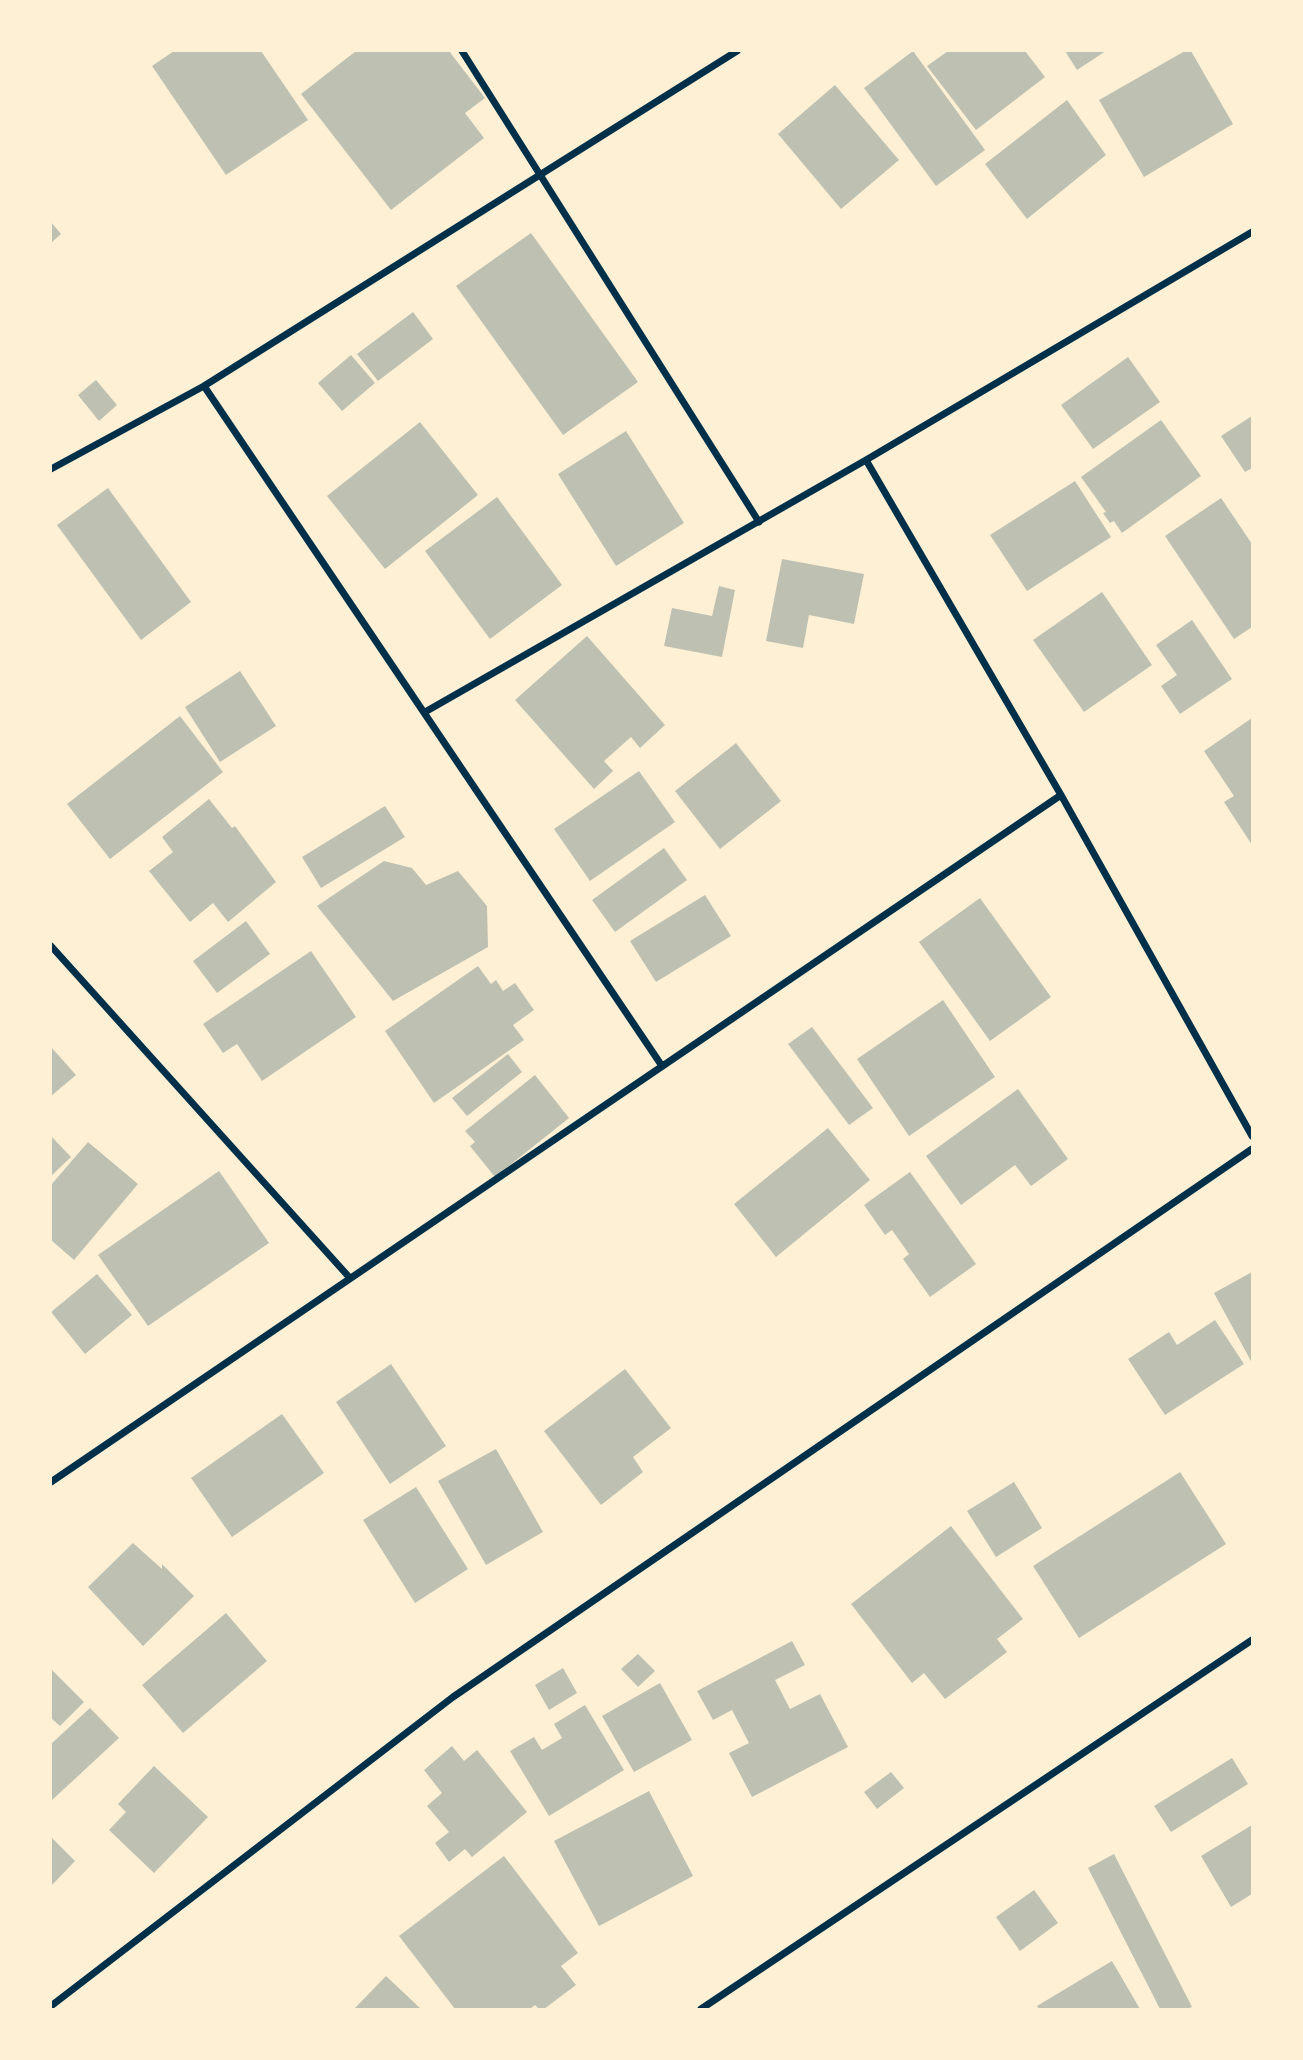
<!DOCTYPE html>
<style>
body{margin:0}
#map{position:relative;width:1303px;height:2060px;overflow:hidden;background:#fdf0d5;font-family:Mulish,sans-serif}
canvas{display:block}
.frame{position:absolute;inset:0;border:52px solid #fdf0d5;pointer-events:none}
</style>
<div id="map">
<canvas width="1303" height="2060"></canvas>
<div class="frame"></div>
</div>
<script>
const ctx = document.querySelector('canvas').getContext('2d');
ctx.lineJoin = 'round';
function paint(path, color) {
  ctx.fillStyle = color;
  ctx.fill(path, 'evenodd');
}
function trace(path, color, width, dash) {
  ctx.strokeStyle = color;
  ctx.lineWidth = width;
  ctx.lineCap = dash ? 'butt' : 'round';
  ctx.setLineDash(dash || []);
  ctx.stroke(path);
}
const building = new Path2D(`
 M174,51H261L308,120L226,175L152,66Z
 M356,51H449L485,98L465,113L484,138L391,210L301,94Z
 M913,51L985,150L936,186L864,88Z
 M948,51H1025L1045,77L976,130L927,66Z
 M1065,51H1106L1077,70Z
 M1185,51H1191L1233,124L1144,177L1099,100Z
 M835,85L899,160L841,209L778,134Z
 M1067,100L1106,155L1027,219L985,164Z
 M51,222L61,234L51,243Z
 M531,233L638,382L563,435L456,286Z
 M413,312L433,339L378,381L357,354Z
 M351,355L375,383L342,411L318,383Z
 M1128,357L1160,402L1093,449L1061,405Z
 M96,380L117,405L99,421L78,395Z
 M1252,416V468L1245,472L1221,436Z
 M1161,420L1201,476L1122,533L1114,521L1110,523L1103,513L1106,512L1081,477Z
 M420,422L478,495L385,569L327,496Z
 M626,431L684,523L616,566L558,474Z
 M1075,481L1111,537L1027,591L990,535Z
 M108,488L191,602L141,640L57,525Z
 M497,497L562,585L490,639L425,551Z
 M1221,498L1252,544V627L1234,639L1165,536Z
 M782,559L864,574L854,624L809,615L803,648L766,641Z
 M719,586L735,590L722,657L664,646L672,608L712,616Z
 M1102,592L1152,665L1084,712L1033,640Z
 M1192,620L1232,679L1180,714L1161,686L1177,675L1156,645Z
 M587,636L665,725L640,748L631,737L604,761L613,771L594,789L515,700Z
 M240,671L276,726L220,762L185,707Z
 M180,716L223,772L110,859L67,804Z
 M1252,718V845L1224,802L1234,796L1204,751Z
 M736,743L781,801L720,849L675,791Z
 M639,771L675,822L590,881L554,829Z
 M209,799L232,828L235,826L276,882L228,922L213,903L190,922L149,871L173,852L162,837Z
 M385,806L405,837L321,888L302,857Z
 M664,848L687,880L615,932L592,900Z
 M384,861L412,868L426,885L458,871L487,906L488,947L393,1001L317,906Z
 M705,895L731,936L656,982L630,941Z
 M980,898L1051,997L990,1041L919,942Z
 M246,921L270,954L217,993L193,961Z
 M311,951L356,1017L262,1081L237,1044L223,1053L203,1024Z
 M478,966L491,984L496,980L503,991L515,983L534,1010L513,1025L524,1040L434,1103L385,1031Z
 M943,1000L995,1077L909,1136L857,1059Z
 M812,1027L873,1108L849,1125L788,1044Z
 M51,1047L76,1075L51,1096Z
 M508,1054L522,1072L467,1116L452,1098Z
 M535,1075L569,1118L495,1177L470,1146L475,1142L465,1131Z
 M1018,1089L1068,1159L1031,1186L1015,1165L961,1205L926,1156Z
 M828,1128L870,1180L776,1257L734,1204Z
 M51,1136L71,1157L51,1176Z
 M88,1142L138,1184L74,1260L51,1240V1185Z
 M219,1171L269,1243L148,1326L98,1255Z
 M910,1172L976,1264L930,1297L903,1259L909,1254L892,1230L885,1235L864,1205Z
 M1252,1272V1363L1214,1293Z
 M97,1274L132,1315L85,1354L51,1312Z
 M1215,1320L1244,1364L1165,1415L1128,1359L1169,1332L1177,1345Z
 M391,1364L446,1446L390,1484L336,1402Z
 M625,1369L671,1428L633,1457L643,1472L601,1505L544,1431Z
 M282,1414L324,1473L232,1537L191,1478Z
 M496,1449L543,1532L486,1565L438,1481Z
 M1180,1472L1226,1544L1079,1638L1033,1566Z
 M1014,1482L1042,1528L996,1557L967,1511Z
 M416,1487L468,1569L415,1603L363,1520Z
 M951,1526L1023,1619L997,1639L1007,1652L945,1699L924,1673L912,1683L851,1604Z
 M133,1543L162,1569V1564L194,1596L143,1646L88,1587Z
 M226,1613L267,1661L183,1733L142,1685Z
 M792,1641L805,1665L775,1680L790,1709L820,1694L848,1747L752,1797L729,1753L749,1743L732,1710L713,1720L697,1691Z
 M638,1654L655,1671L638,1687L621,1669Z
 M563,1668L577,1693L549,1710L535,1685Z
 M51,1669L84,1702L60,1726L51,1718Z
 M660,1683L692,1740L634,1772L602,1716Z
 M585,1705L624,1770L549,1816L510,1751L534,1737L542,1750L562,1738L554,1724Z
 M90,1708L119,1738L51,1801V1744Z
 M452,1746L464,1761L477,1750L527,1812L472,1857L465,1849L449,1862L435,1843L449,1832L427,1806L442,1793L424,1770Z
 M1232,1758L1248,1784L1171,1832L1154,1806Z
 M154,1766L208,1817L154,1873L109,1830L126,1812L118,1804Z
 M891,1772L904,1788L877,1809L864,1792Z
 M649,1791L693,1876L599,1926L554,1841Z
 M1252,1825V1894L1231,1907L1201,1856Z
 M51,1837L75,1861L51,1886Z
 M1114,1854L1192,2007L1187,2009H1160L1088,1868Z
 M504,1856L578,1953L561,1966L576,1985L544,2009H539L535,2005L530,2009H455L399,1936Z
 M1034,1890L1058,1923L1020,1951L996,1917Z
 M1112,1961L1140,2009H1039L1037,2006Z
 M386,1976L421,2009H354Z`);
const minor = new Path2D(`
 M462,51L759,522
 M204,386L662,1066
 M866,460L1061,795L1252,1136
 M51,469L204,386L737,51
 M425,712L866,460L1252,232
 M51,946L349,1277
 M51,1482L1061,795
 M51,2006L453,1697L1252,1149
 M701,2009L1252,1640`);
paint(building, '#bec0b2');
trace(minor, '#003049', 7);
</script>
